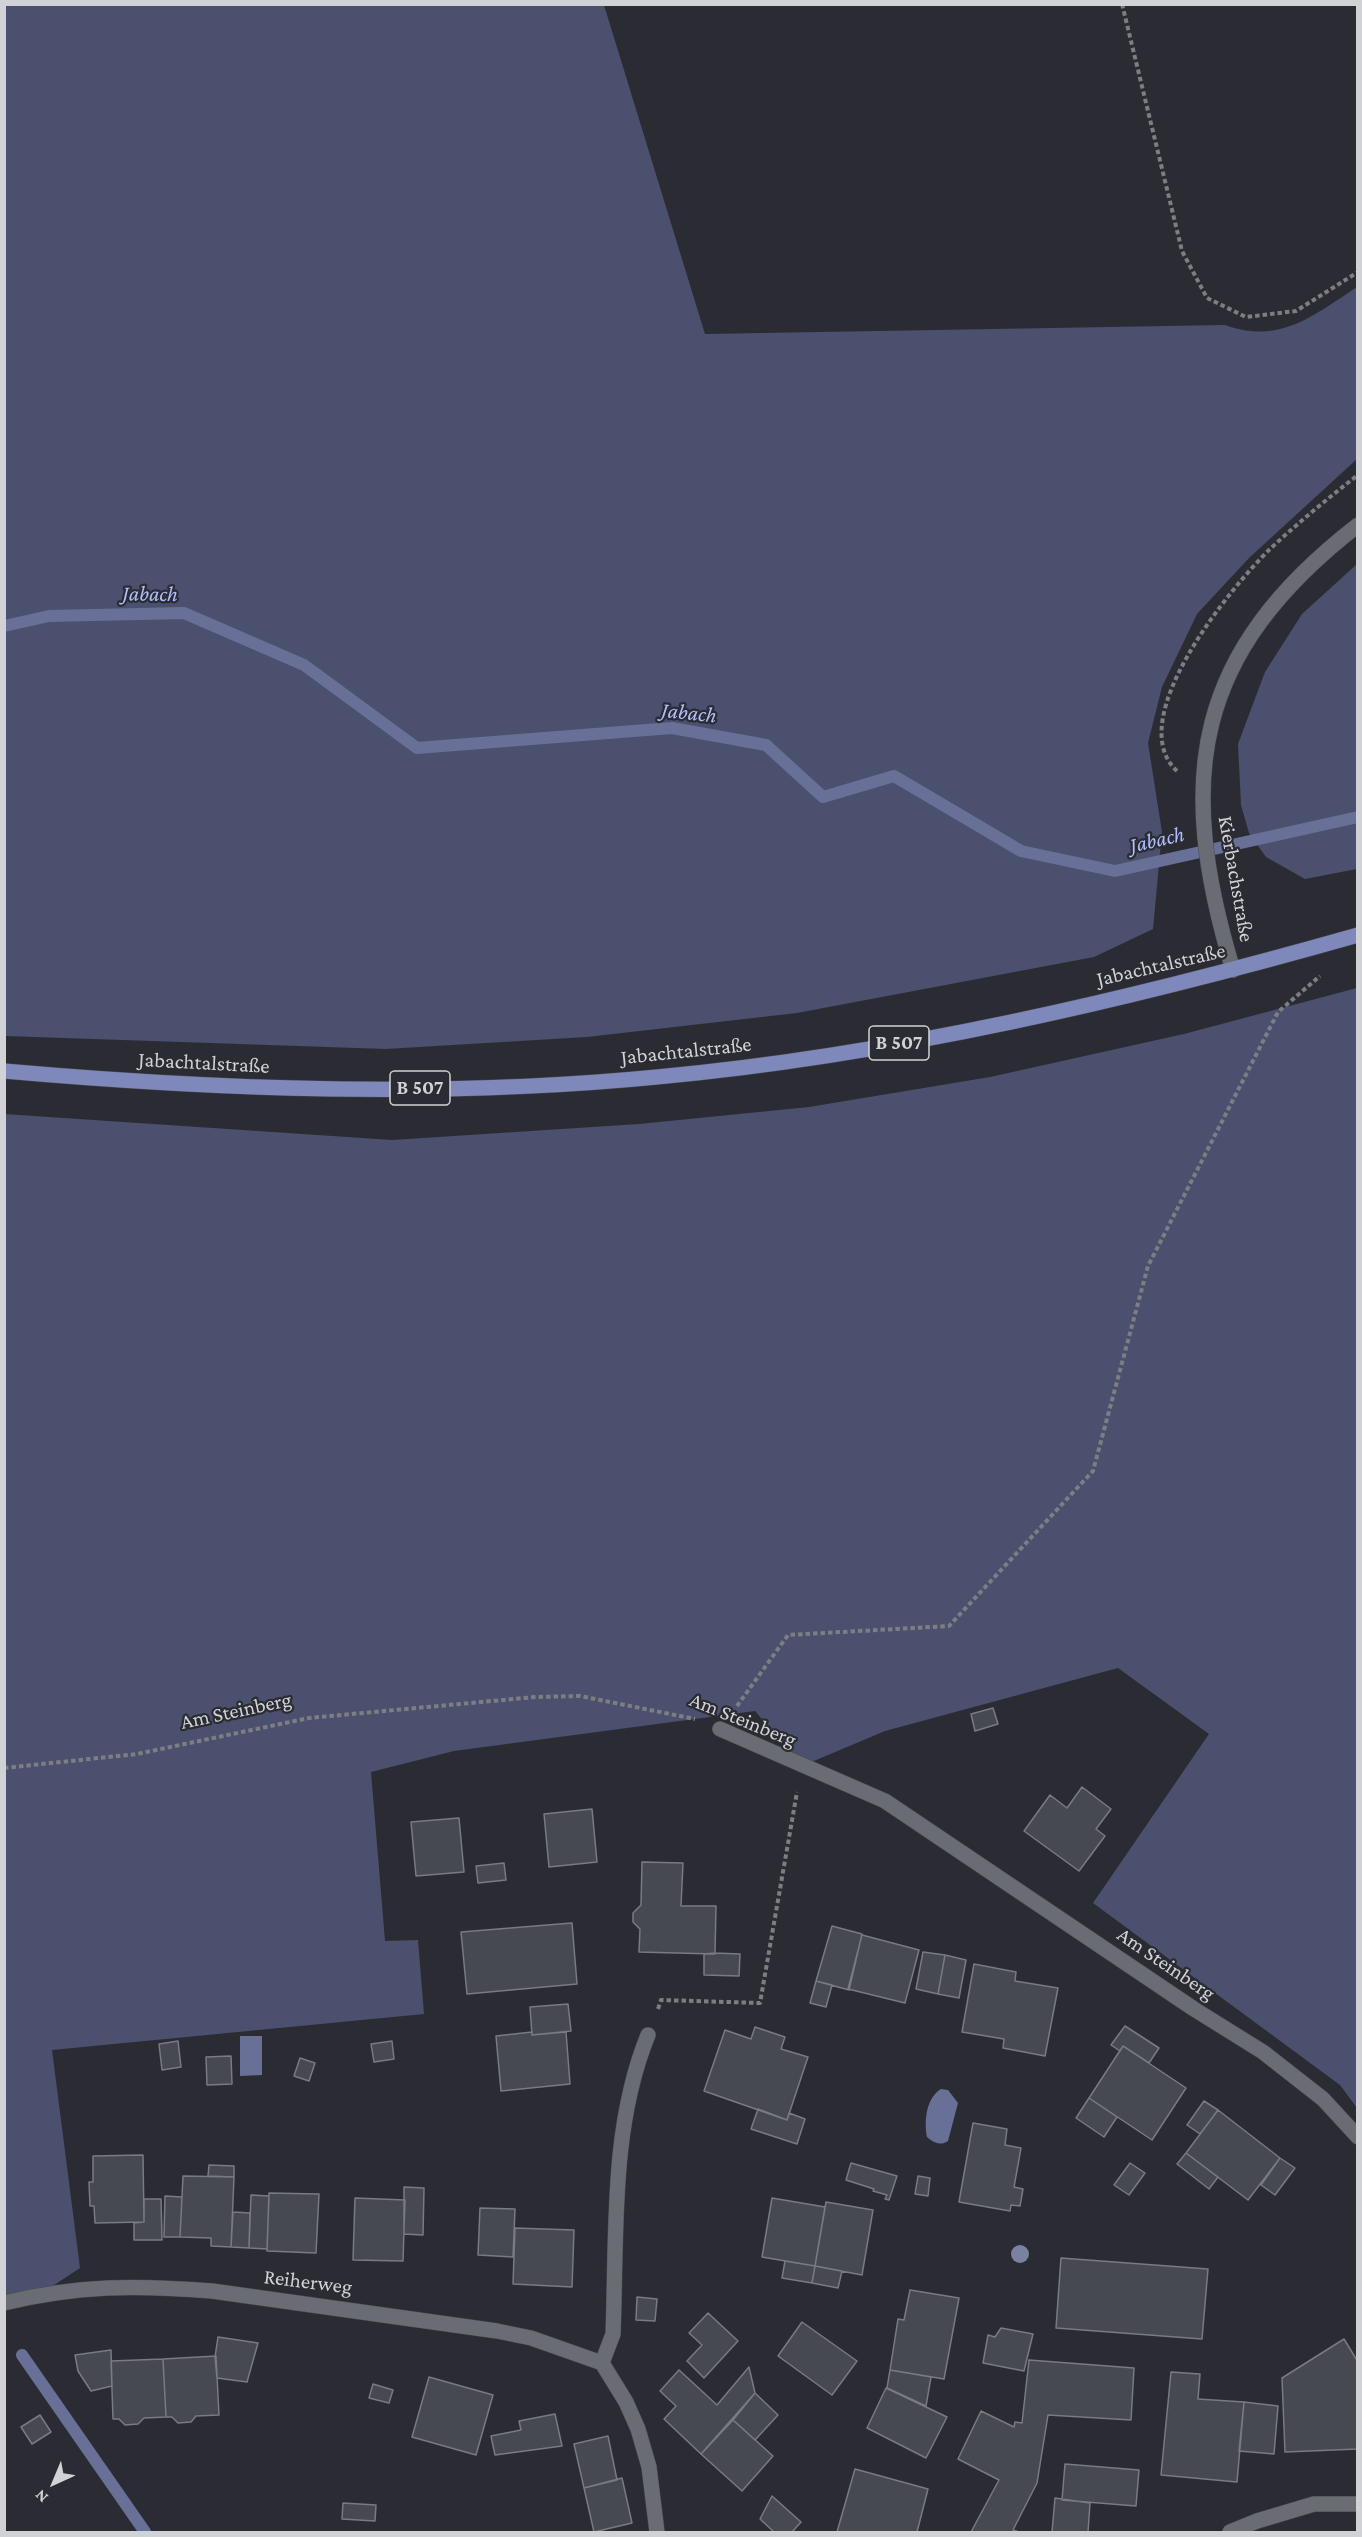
<!DOCTYPE html>
<meta charset="utf-8">
<style>
body{margin:0}
#map{position:relative;width:1362px;height:2537px;overflow:hidden;background:#2b2c33;font-family:"Crimson Pro",serif}
canvas{display:block}
.frame{position:absolute;inset:0;border:6px solid #d1d2d6;pointer-events:none}
.north{position:absolute;left:24px;top:2453px;width:60px;height:60px;-webkit-text-stroke:4px #2b2c33;paint-order:stroke;rotate:224deg;font-size:16px;font-weight:700;line-height:24px;text-align:center;color:#d1d2d6}
.north::after{content:'';display:block;margin:auto;width:21px;height:27px;background:#d1d2d6;clip-path:polygon(50% 0,100% 100%,50% 72%,0 100%)}
</style>
<div id="map">
<canvas width="1362" height="2537"></canvas>
<div class="frame"></div>
<div class="north">N</div>
</div>
<script>
const ctx = document.querySelector('canvas').getContext('2d');
ctx.lineJoin = 'round';
function paint(path, color) {
  ctx.fillStyle = color;
  ctx.fill(path, 'evenodd');
}
function trace(path, color, width, dash) {
  ctx.strokeStyle = color;
  ctx.lineWidth = width;
  ctx.lineCap = dash ? 'butt' : 'round';
  ctx.setLineDash(dash || []);
  ctx.stroke(path);
}
function label(font, color, halo, rows, align = 'center') {
  ctx.font = font + ' "Crimson Pro",serif';
  ctx.lineWidth = 4.5;
  ctx.setLineDash([]);
  ctx.textBaseline = 'middle';
  ctx.strokeStyle = halo;
  ctx.fillStyle = color;
  for (const [text, x, y, turn = 0] of rows) {
    ctx.save();
    ctx.translate(x, y);
    ctx.rotate((+turn || 0) * Math.PI / 180);
    ctx.textAlign = isNaN(turn) ? turn : align;
    if (halo) ctx.strokeText(text, 0, 0);
    ctx.fillText(text, 0, 0);
    ctx.restore();
  }
}
const green = new Path2D(`
 M4,5H604L705,334L1225,325C1280,345 1314,315 1357,287V459L1249,558L1197,614L1162,687L1148,743L1162,832L1153,929L1094,957L797,1013L587,1037L386,1049L5,1036Z
 M1357,564V869L1305,879L1266,857L1249,833L1241,805L1238,744L1265,672L1302,614Z
 M1357,988V2108L1340,2085L1093,1903L1209,1734L1118,1668L885,1731L802,1766L755,1711L454,1751L371,1772L385,1941L418,1940L424,2014L52,2050L80,2268L45,2291L5,2301L4,1114L392,1140L639,1124L809,1107L990,1077L1184,1034Z`);
const water = new Path2D(`
 M240,2036H262V2075L240,2076Z
 M941,2089L948,2090L958,2103L948,2141C940,2146 934,2143 927,2137C924,2121 926,2098 941,2089Z`);
const stream = new Path2D(`
 M4,626L49,616L184,613L304,665L417,748L672,728L766,745L823,797L894,776L1021,851L1115,871L1358,817
 M22,2355L145,2532`);
const building = new Path2D(`
 M993,1708L998,1724L975,1731L971,1714Z
 M1082,1787L1111,1809L1096,1829L1105,1836L1079,1871L1024,1831L1050,1795L1067,1808Z
 M592,1809L597,1862L549,1867L544,1814Z
 M459,1818L464,1872L416,1876L411,1822Z
 M642,1862L683,1863L681,1906H716L715,1954L639,1952L640,1929L633,1922V1913L641,1905Z
 M504,1863L506,1880L478,1883L476,1866Z
 M572,1923L577,1984L467,1994L461,1932Z
 M832,1926L862,1934L849,1990L816,1981Z
 M862,1935L919,1950L905,2003L848,1989Z
 M923,1952L945,1955L938,1994L916,1989Z
 M715,1953L740,1954L739,1976L704,1975V1954Z
 M945,1955L966,1960L959,1998L938,1994Z
 M974,1964L1016,1972L1015,1981L1058,1988L1045,2056L1003,2048L1004,2039L962,2032Z
 M816,1981L832,1985L826,2007L810,2003Z
 M568,2004L571,2031L532,2035L530,2007Z
 M1125,2026L1159,2048L1149,2063L1123,2046L1120,2051L1111,2045Z
 M755,2027L785,2037L781,2049L808,2057L787,2120L704,2091L725,2030L751,2039Z
 M532,2032V2035L566,2032L570,2084L501,2091L496,2036Z
 M178,2041L181,2067L162,2070L159,2044Z
 M392,2041L394,2059L374,2062L371,2044Z
 M1123,2046L1186,2088L1152,2140L1089,2098Z
 M231,2056L232,2084L207,2085L206,2057Z
 M300,2058L315,2063L309,2081L294,2076Z
 M1089,2098L1117,2117L1104,2137L1076,2118Z
 M1204,2101L1218,2110L1200,2134L1187,2125Z
 M758,2109L787,2120L789,2113L805,2119L797,2144L751,2129Z
 M1218,2110L1280,2158L1248,2200L1186,2153Z
 M973,2123L1007,2129L1005,2145L1021,2148L1014,2187L1023,2189L1020,2206L1011,2205L1010,2211L959,2202Z
 M1186,2153L1218,2177L1209,2189L1177,2164Z
 M143,2155L144,2222L95,2223L94,2206H90L89,2182H93V2156Z
 M1280,2158L1295,2168L1275,2195L1261,2185Z
 M851,2163L897,2176L889,2200L885,2199L887,2195L873,2191L874,2189L846,2180Z
 M1130,2163L1145,2173L1129,2195L1114,2185Z
 M209,2165L234,2166V2177L208,2176Z
 M183,2176L234,2177L231,2247L211,2246V2238L180,2237Z
 M918,2176L930,2178L928,2196L915,2194Z
 M404,2187L424,2188L423,2235L404,2234Z
 M269,2193L319,2194L316,2253L267,2251Z
 M251,2195L269,2196L267,2249L249,2248Z
 M165,2196L182,2197L180,2237H164Z
 M355,2198L405,2200L403,2261L353,2260Z
 M772,2198L825,2207L815,2266L762,2257Z
 M144,2199H161L162,2240H134V2223L144,2222Z
 M826,2202L873,2210L862,2275L815,2266Z
 M480,2208L515,2209L513,2257L478,2255Z
 M233,2212L250,2213L249,2248L231,2247Z
 M515,2228L574,2230L572,2287L513,2284Z
 M1061,2258L1208,2269L1202,2339L1056,2328Z
 M785,2261L815,2266L812,2283L782,2278Z
 M815,2266L842,2271L838,2288L812,2283Z
 M910,2290L959,2298L944,2379L890,2370L898,2319L904,2320Z
 M637,2297L657,2299L655,2321L636,2320Z
 M708,2313L738,2341L704,2378L687,2361L702,2345L689,2333Z
 M802,2322L857,2361L832,2395L778,2356Z
 M1001,2328L1033,2334L1024,2371L983,2363L988,2335L995,2337Z
 M218,2337L258,2343L247,2382L217,2378L215,2357Z
 M1344,2339L1358,2362V2449L1285,2452L1282,2378Z
 M111,2350L112,2386L91,2391L78,2371L75,2355Z
 M216,2356L219,2415L196,2416L191,2422L178,2423L172,2417H166L163,2359Z
 M163,2359L166,2417L144,2418L138,2424L125,2425L119,2419H113L111,2361Z
 M1029,2360L1134,2368L1131,2420L1048,2415L1037,2483L1013,2530L1019,2532H971L999,2480L958,2459L981,2411L1014,2427L1015,2422L1022,2423Z
 M749,2367L755,2393L701,2454L664,2419L676,2406L660,2391L679,2370L717,2405Z
 M890,2370L931,2377L926,2406L887,2388Z
 M1171,2372L1200,2374L1198,2399L1244,2402L1237,2482L1161,2475Z
 M429,2377L493,2395L476,2455L412,2437Z
 M373,2384L393,2390L389,2403L369,2398Z
 M886,2388L947,2417L926,2458L867,2428Z
 M755,2393L778,2415L755,2440L733,2420Z
 M1244,2402L1278,2406L1274,2454L1239,2451Z
 M555,2414L562,2446L495,2455L491,2436L521,2430L519,2421Z
 M40,2415L51,2432L32,2444L21,2427Z
 M733,2420L773,2456L742,2491L701,2454Z
 M608,2436L617,2480L584,2488L574,2444Z
 M1065,2464L1139,2470L1136,2506L1062,2500Z
 M855,2469L928,2489L917,2532H837Z
 M622,2478L632,2523L594,2532L584,2488Z
 M772,2496L801,2522L792,2532H774L760,2519Z
 M1055,2498L1090,2503L1088,2532H1052Z
 M343,2503L376,2505L375,2521L342,2519Z`);
const path = new Path2D(`
 M1122,4L1182,251L1207,298L1246,317L1296,311L1358,272
 M1177,771C1121,720 1232,586 1270,549C1298,523 1328,498 1358,475
 M737,1706L788,1635L949,1626L1093,1471L1148,1266L1278,1012L1320,976
 M4,1768L137,1754L309,1718L535,1697L580,1696L695,1719
 M658,2009L661,2000L760,2003L797,1792`);
const minor = new Path2D(`
 M720,1729L885,1801L1194,2009L1263,2052L1323,2099L1358,2137
 M4,2303C78,2285 137,2285 212,2291L497,2331L531,2338L602,2363L626,2402L638,2429L649,2467L657,2532
 M602,2363L613,2334C617,2235 610,2128 648,2035
 M1230,2532L1257,2521L1314,2504H1358`);
const tertiary = new Path2D(`
 M1233,970C1175,777 1193,653 1358,525`);
const primary = new Path2D(`
 M4,1071C219,1090 442,1098 657,1077C894,1055 1129,1000 1358,935`);
const trees = [
 [1020,2254]
];
const shields = [
 [899,1043,60],
 [420,1088,60]
];
const shieldNames = [
 ["B 507",899,1043],
 ["B 507",420,1088]
];
const streetNames = [
 ["Kierbachstraße",1236,879,80],
 ["Jabachtalstraße",1161,965,-13],
 ["Jabachtalstraße",686,1051,-6],
 ["Jabachtalstraße",204,1063,3],
 ["Am Steinberg",236,1711,-12],
 ["Am Steinberg",743,1720,22],
 ["Am Steinberg",1166,1964,34],
 ["Reiherweg",308,2282,7]
];
const waterNames = [
 ["Jabach",150,594,1],
 ["Jabach",689,713,6],
 ["Jabach",1157,840,-13]
];
paint(green, '#4a506e');
paint(water, '#697097');
trace(stream, '#697097', 12);
paint(building, '#474950');
trace(building, '#797a82', 1.5);
trace(minor, '#484a4f', 16);
trace(tertiary, '#484a4f', 16);
trace(primary, '#484a4f', 16);
trace(path, '#7d7e83', 4, [4.5, 3]);
trace(minor, '#6a6c74', 15);
trace(tertiary, '#6a6c74', 15);
trace(primary, '#7e88bb', 15);
ctx.fillStyle = '#7b81a0';
for (const [x, y] of trees) {
  ctx.beginPath();
  ctx.arc(x, y, 9, 0, 2 * Math.PI);
  ctx.fill();
}
for (const [x, y, w] of shields) {
  const box = new Path2D();
  box.roundRect(x - w / 2, y - 17, w, 34, 4.5);
  ctx.fillStyle = '#2b2c33';
  ctx.fill(box);
  trace(box, '#d1d2d6', 1.5);
}
label('bold 20px', '#d1d2d6', null, shieldNames);
label('21px', '#d1d2d6', '#2b2c33', streetNames);
label('italic 22px', '#b1befd', '#2b2c33', waterNames);
</script>
